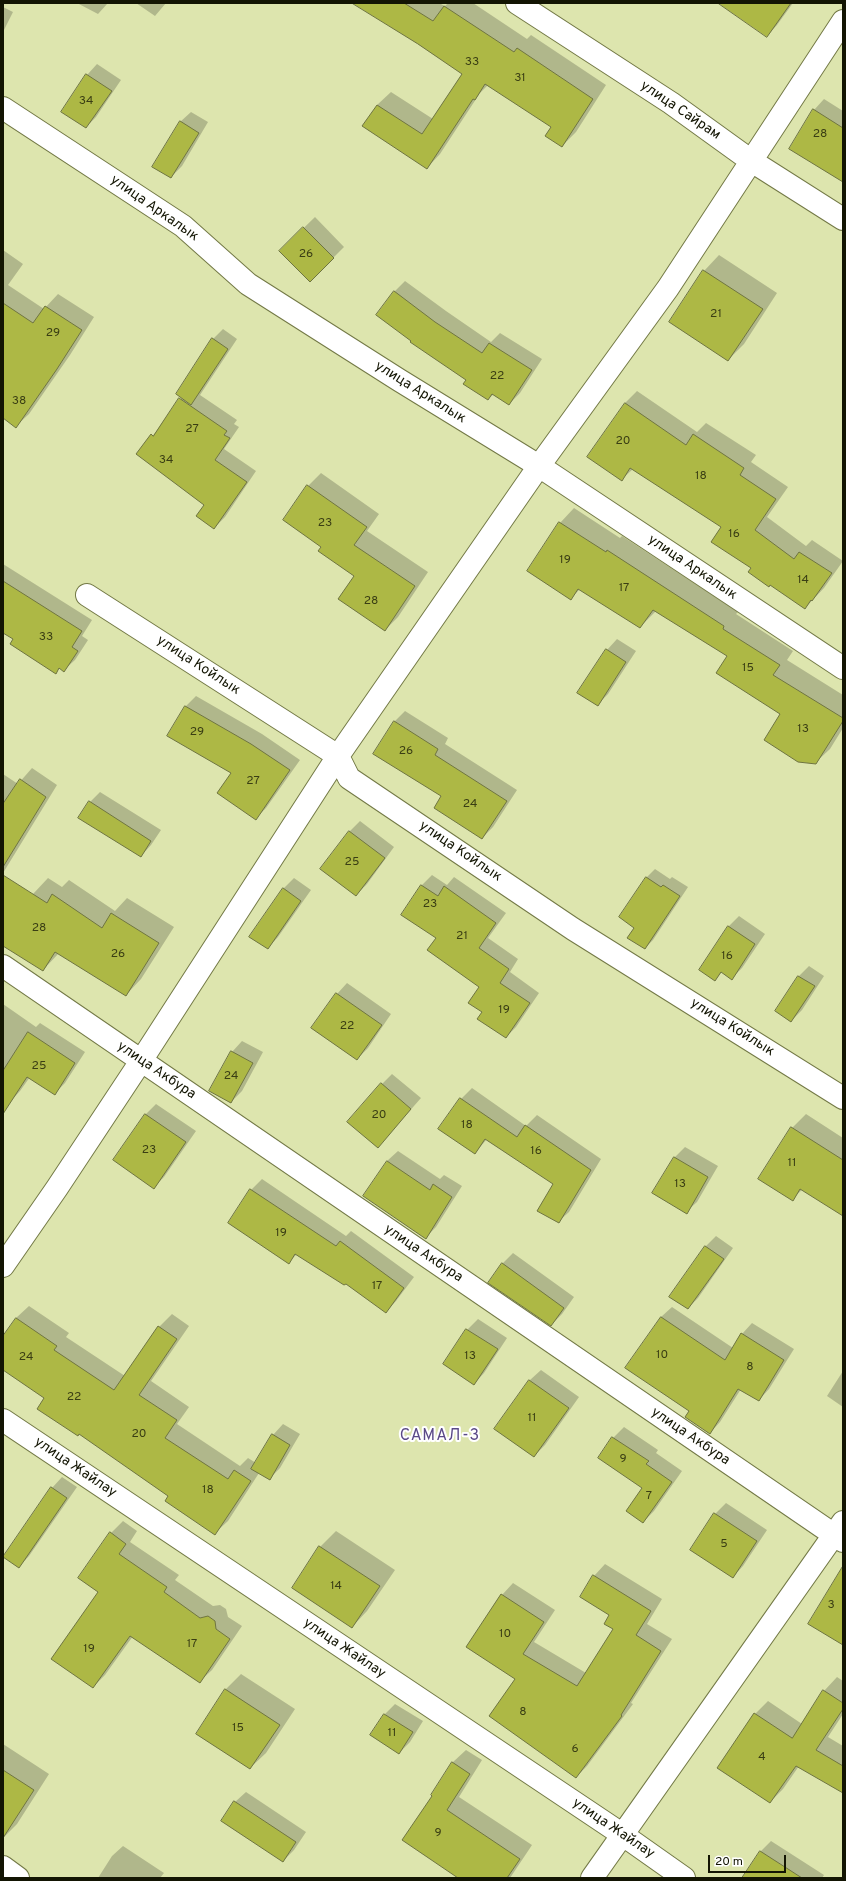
<!DOCTYPE html>
<meta charset="utf-8">
<style>
body{margin:0}
#map{position:relative;width:846px;height:1881px;overflow:hidden;background:#dde5ae;font-family:Overpass,sans-serif}
canvas{display:block}
.frame{position:absolute;inset:0;border:4px solid #131503;pointer-events:none}
.scale{position:absolute;left:708px;top:1855px;width:78px;height:18px;box-sizing:border-box;border:2px solid #131503;border-top:0;padding-left:5px;font-size:12px;line-height:14px;white-space:nowrap;color:#131503;-webkit-text-stroke:3px #fff;paint-order:stroke}
</style>
<div id="map">
<canvas width="846" height="1881"></canvas>
<div class="frame"></div>
<div class="scale">20 m</div>
</div>
<script>
const ctx = document.querySelector('canvas').getContext('2d');
ctx.lineJoin = 'round';
function paint(path, color) {
  ctx.fillStyle = color;
  ctx.fill(path, 'evenodd');
}
function trace(path, color, width, dash) {
  ctx.strokeStyle = color;
  ctx.lineWidth = width;
  ctx.lineCap = dash ? 'butt' : 'round';
  ctx.setLineDash(dash || []);
  ctx.stroke(path);
}
function label(font, color, halo, rows, align = 'center') {
  ctx.font = font + ' Overpass,sans-serif';
  ctx.lineWidth = 4;
  ctx.setLineDash([]);
  ctx.textBaseline = 'middle';
  ctx.strokeStyle = halo;
  ctx.fillStyle = color;
  for (const [text, x, y, turn = 0] of rows) {
    ctx.save();
    ctx.translate(x, y);
    ctx.rotate((+turn || 0) * Math.PI / 180);
    ctx.textAlign = isNaN(turn) ? turn : align;
    if (halo) ctx.strokeText(text, 0, 0);
    ctx.fillText(text, 0, 0);
    ctx.restore();
  }
}
const shadow = new Path2D(`
 M77,3H108L98,14Z
 M136,3H166L155,16Z
 M356,3H439L445,6L448,3H473L527,39L531,35L606,85L576,132L562,146L552,126L488,85L480,93L440,154L427,168L377,105L391,92L433,119L463,74Z
 M731,3H793L777,25L767,36Z
 M3,7L13,12L3,32Z
 M97,64L121,80L96,117L86,127L87,75Z
 M824,99L843,111V182L790,148L814,110Z
 M191,112L208,122L182,166L171,177L180,122Z
 M315,217L344,247L310,281L280,251Z
 M3,250L23,264L8,285L44,309L58,294L94,317L70,355L29,414L16,426L3,417Z
 M719,255L777,293L744,344L728,360L704,271Z
 M405,281L446,311L491,342L500,333L542,359L520,393L509,404L494,394L488,399L467,379L377,315L395,291Z
 M223,329L237,339L200,395L237,420L234,424L239,427L224,449L256,471L225,517L214,528L205,505L138,453L162,425L182,397L213,339Z
 M637,391L697,432L706,423L756,455L751,462L788,487L767,517L806,546L812,540L843,561L824,588L805,608L752,568L723,527L633,469L622,479L625,403Z
 M321,473L379,514L367,531L428,572L398,617L385,630L308,486Z
 M574,508L620,538L622,536L738,612L736,614L793,651L787,660L843,695V728L830,749L815,763L781,714L728,656L656,611L640,627L580,589L571,598L528,571L560,523Z
 M3,564L92,620L82,636L88,640L75,660L64,670L60,668L55,673L15,639L3,632Z
 M617,639L636,651L608,694L598,704L607,650Z
 M196,696L262,734L300,760L266,808L256,818L232,773L168,735L186,706Z
 M405,711L448,738L445,744L517,790L493,827L482,838L443,796L394,722Z
 M32,768L57,785L3,873V774L18,784Z
 M100,792L161,830L151,845L141,856L90,802Z
 M360,821L394,847L367,884L356,895L349,832Z
 M655,869L670,879L672,877L688,887L653,940L645,948L635,927L647,877Z
 M432,875L447,885L454,877L506,913L488,938L518,959L510,972L539,993L516,1027L506,1037L483,1012L481,986L438,937L402,915L422,885Z
 M48,878L62,887L69,880L115,911L127,898L174,927L141,979L126,995L59,953L43,970L3,944V938L33,894Z
 M294,878L311,890L278,937L268,948L283,889Z
 M739,916L765,934L742,968L732,978L722,972L715,980L728,927Z
 M809,966L824,976L802,1010L791,1021L776,1011L799,976Z
 M347,983L391,1014L368,1048L357,1059L337,994Z
 M3,1004L36,1027L40,1023L85,1052L65,1083L54,1094L30,1077L20,1091L10,1102L3,1098Z
 M242,1041L263,1052L242,1091L231,1102L232,1052Z
 M392,1074L421,1098L378,1147L382,1084Z
 M472,1088L526,1126L537,1115L601,1159L569,1212L558,1222L555,1184L487,1139L475,1153L440,1129L461,1099Z
 M156,1104L196,1131L164,1177L154,1187L114,1160L146,1114Z
 M806,1114L843,1138V1215L803,1189L792,1199V1128Z
 M685,1147L718,1166L697,1202L686,1212L654,1193L675,1157Z
 M398,1151L440,1179L444,1175L462,1186L436,1227L426,1237L387,1161Z
 M262,1179L346,1236L351,1231L414,1277L396,1301L386,1312L346,1283L297,1254L289,1262L229,1223L251,1190Z
 M716,1236L733,1248L698,1298L688,1308L705,1247Z
 M513,1253L574,1297L562,1314L551,1325L489,1282L503,1263Z
 M29,1306L69,1333L66,1337L125,1376L159,1327L172,1314L189,1326L151,1381L189,1407L177,1424L240,1466L248,1458L256,1463L273,1435L283,1424L300,1434L280,1468L269,1479L259,1473L228,1521L215,1533L45,1398L3,1369V1339L16,1318Z
 M672,1307L733,1348L742,1334L752,1323L794,1349L769,1389L759,1400L741,1389L720,1422L710,1433L690,1411L627,1368L661,1317Z
 M478,1319L507,1338L484,1373L474,1384L444,1364L467,1330Z
 M541,1370L579,1397L545,1445L534,1456L496,1429L530,1380Z
 M843,1371V1407L827,1396Z
 M624,1427L658,1450L656,1453L682,1471L654,1511L643,1522L644,1488L600,1458L613,1438Z
 M62,1477L77,1487L29,1556L19,1567L52,1488Z
 M726,1503L767,1530L743,1566L733,1577L715,1514Z
 M123,1521L137,1531L130,1542L179,1575L175,1580L213,1606L220,1605L226,1609L228,1617L242,1626L212,1670L199,1682L133,1636L105,1675L93,1687L100,1592L111,1533Z
 M336,1531L395,1570L367,1611L352,1627L320,1547Z
 M605,1564L662,1599L647,1624L672,1639L631,1703L633,1704L587,1766L576,1777L516,1679L467,1647L502,1595L513,1583L555,1610L534,1642L586,1673L614,1629L611,1615L594,1576Z
 M241,1674L295,1709L266,1753L250,1768L197,1733L226,1689Z
 M837,1677L843,1681V1714L828,1737L843,1746V1792L799,1766L783,1789L770,1802L755,1714L768,1701L802,1724L824,1691Z
 M395,1704L423,1721L410,1742L399,1753L385,1714Z
 M3,1744L49,1774L17,1824L3,1838Z
 M466,1750L482,1760L459,1797L532,1845L510,1878H460L432,1795L453,1762Z
 M246,1792L306,1832L294,1850L283,1861L235,1802Z
 M771,1841L824,1875L822,1878H743L761,1851Z
 M123,1846L164,1873L160,1878H98L112,1856Z`);
const building = new Path2D(`
 M352,3H404L433,21L444,6L514,52L517,48L593,99L562,147L545,136L551,127L485,84L475,100L473,99L427,169L362,126L377,105L422,134L462,74L418,44Z
 M718,3H791L767,37Z
 M86,74L112,91L86,128L61,112Z
 M813,109L843,128V182L789,149Z
 M180,121L199,133L171,178L152,167Z
 M303,227L334,258L310,282L279,251Z
 M703,270L763,309L728,361L669,322Z
 M394,291L435,322L482,353L489,343L532,370L509,405L492,394L488,400L463,384L466,380L410,342L411,341L376,315Z
 M3,303L33,323L45,306L82,330L57,369L16,428L3,418Z
 M212,338L228,349L191,405L176,394Z
 M179,398L227,431L224,435L230,438L215,460L247,482L214,529L196,516L204,505L136,454L151,434L153,436Z
 M625,403L686,445L693,434L744,468L740,475L776,499L755,530L794,559L799,552L832,573L812,601L811,600L805,609L770,585L769,587L748,572L751,568L711,542L721,527L630,468L622,481L587,457Z
 M307,485L367,527L354,545L415,586L385,631L338,599L354,576L318,551L321,547L283,520Z
 M559,522L606,552L607,550L724,626L723,629L780,665L773,675L843,718V721L816,764L798,762L764,740L780,714L716,673L727,656L653,610L640,628L578,589L571,600L527,571Z
 M3,581L82,631L72,647L78,651L64,672L59,668L56,674L10,644L13,639L3,633Z
 M606,649L626,662L598,706L577,693Z
 M185,706L251,744L290,770L256,820L217,793L231,773L167,736Z
 M394,721L438,749L435,755L507,801L482,839L434,808L441,796L373,754Z
 M20,779L46,797L3,867V804Z
 M89,801L151,841L141,857L78,818Z
 M349,831L385,858L356,896L320,869Z
 M3,875L47,903L52,894L102,928L111,913L159,943L126,996L55,952L43,971L3,946Z
 M646,877L661,887L663,885L680,896L645,949L627,938L634,928L619,917Z
 M421,885L438,896L444,886L496,923L479,948L509,969L500,983L530,1003L506,1038L477,1019L482,1012L468,1003L479,987L427,950L436,938L401,915Z
 M283,888L301,901L268,949L249,937Z
 M728,926L755,944L732,980L721,972L715,981L699,970Z
 M798,976L815,986L791,1022L775,1011Z
 M336,993L382,1025L357,1060L311,1028Z
 M28,1032L75,1063L55,1095L27,1077L3,1114V1071Z
 M231,1051L253,1063L231,1103L209,1091Z
 M381,1083L411,1109L378,1148L347,1122Z
 M460,1098L517,1137L525,1125L591,1170L559,1223L537,1211L553,1184L485,1139L475,1154L438,1129Z
 M145,1114L186,1142L154,1189L113,1160Z
 M791,1127L843,1160V1216L800,1189L793,1201L758,1179Z
 M674,1157L708,1177L687,1214L652,1193Z
 M387,1161L430,1190L433,1184L452,1197L426,1239L363,1196Z
 M250,1189L336,1246L340,1241L404,1288L386,1313L346,1284L344,1285L295,1254L289,1264L228,1223Z
 M705,1246L724,1259L688,1309L669,1297Z
 M502,1263L564,1308L551,1326L488,1283Z
 M661,1317L725,1360L741,1333L784,1360L759,1401L738,1389L710,1434L685,1417L689,1411L625,1368Z
 M16,1318L57,1346L54,1350L114,1390L158,1326L177,1339L139,1395L177,1420L165,1438L228,1479L234,1470L251,1481L215,1535L165,1501L168,1496L79,1434L78,1436L37,1409L44,1398L3,1370V1336Z
 M466,1329L498,1349L474,1385L443,1364Z
 M529,1380L569,1408L534,1457L494,1429Z
 M272,1434L290,1445L270,1480L251,1469Z
 M612,1437L649,1461L646,1464L672,1482L643,1523L626,1511L642,1488L598,1458Z
 M51,1487L67,1498L19,1568L3,1557Z
 M714,1513L757,1541L733,1578L690,1550Z
 M110,1532L126,1544L119,1554L167,1587L164,1592L200,1618L208,1616L215,1621L216,1629L230,1639L200,1683L130,1636L93,1688L51,1659L98,1592L78,1578Z
 M319,1546L380,1586L352,1628L292,1588Z
 M843,1566V1645L808,1624Z
 M593,1575L651,1611L636,1635L661,1651L621,1715L622,1716L576,1778L489,1716L515,1679L466,1647L501,1594L544,1622L523,1654L577,1686L613,1629L604,1624L609,1615L580,1597Z
 M225,1689L280,1725L250,1769L196,1734Z
 M823,1690L843,1703V1709L816,1750L843,1766V1793L796,1766L770,1803L717,1768L754,1713L792,1738Z
 M384,1714L413,1732L399,1754L370,1735Z
 M452,1762L470,1774L447,1810L520,1859L507,1878H458L402,1840L432,1796L431,1795Z
 M3,1770L34,1790L3,1838Z
 M234,1801L296,1842L283,1862L221,1821Z
 M760,1851L802,1878H742Z`);
const minor = new Path2D(`
 M517,3L671,103L750,160L843,219
 M3,108L183,226L248,284L399,380L539,466L843,668
 M87,595L338,756L349,778L573,929L843,1098
 M3,966L843,1541
 M3,1266L57,1188L141,1061L338,756L539,466L668,288L843,21
 M3,1420L623,1835L684,1878
 M3,1867L18,1878
 M592,1878L843,1522`);
const numberNames = [
 ["33",472,63],
 ["31",520,79],
 ["34",86,102],
 ["28",820,135],
 ["26",306,255],
 ["21",716,315],
 ["29",53,334],
 ["22",497,377],
 ["38",19,402],
 ["27",192,430],
 ["20",623,442],
 ["34",166,461],
 ["18",701,477],
 ["23",325,524],
 ["16",734,535],
 ["19",565,561],
 ["14",803,581],
 ["17",624,589],
 ["28",371,602],
 ["33",46,638],
 ["15",748,669],
 ["13",803,730],
 ["29",197,733],
 ["26",406,752],
 ["27",253,782],
 ["24",470,805],
 ["25",352,863],
 ["23",430,905],
 ["28",39,929],
 ["21",462,937],
 ["26",118,955],
 ["16",727,957],
 ["19",504,1011],
 ["22",347,1027],
 ["25",39,1067],
 ["24",231,1077],
 ["20",379,1116],
 ["18",467,1126],
 ["23",149,1151],
 ["16",536,1152],
 ["11",792,1164],
 ["13",680,1185],
 ["19",281,1234],
 ["17",377,1287],
 ["10",662,1356],
 ["13",470,1357],
 ["24",26,1358],
 ["8",750,1368],
 ["22",74,1398],
 ["11",532,1419],
 ["20",139,1435],
 ["9",623,1460],
 ["18",208,1491],
 ["7",649,1497],
 ["5",724,1545],
 ["14",336,1587],
 ["3",831,1606],
 ["10",505,1635],
 ["17",192,1645],
 ["19",89,1650],
 ["8",523,1713],
 ["15",238,1729],
 ["11",392,1734],
 ["6",575,1750],
 ["4",762,1758],
 ["9",438,1834]
];
const streetNames = [
 ["улица Сайрам",680,111,34],
 ["улица Аркалык",154,209,35],
 ["улица Аркалык",420,393,32],
 ["улица Аркалык",692,568,34],
 ["улица Койлык",198,666,33],
 ["улица Койлык",460,852,34],
 ["улица Койлык",732,1028,32],
 ["улица Акбура",156,1071,34],
 ["улица Акбура",423,1254,34],
 ["улица Акбура",690,1437,34],
 ["улица Жайлау",75,1468,34],
 ["улица Жайлау",344,1649,34],
 ["улица Жайлау",613,1829,34]
];
const quarterNames = [
 ["САМАЛ-3",440,1437]
];
paint(shadow, '#0003');
paint(building, '#adb845');
trace(building, '#6e7441', 1);
trace(minor, '#737946', 24);
trace(minor, '#fff', 22);
label('12px', '#3a3e14', null, numberNames);
label('14px', '#131503', '#fff', streetNames);
ctx.letterSpacing = '1px';
label('16px', '#5a4987', '#fff', quarterNames);
ctx.letterSpacing = '0px';
</script>
